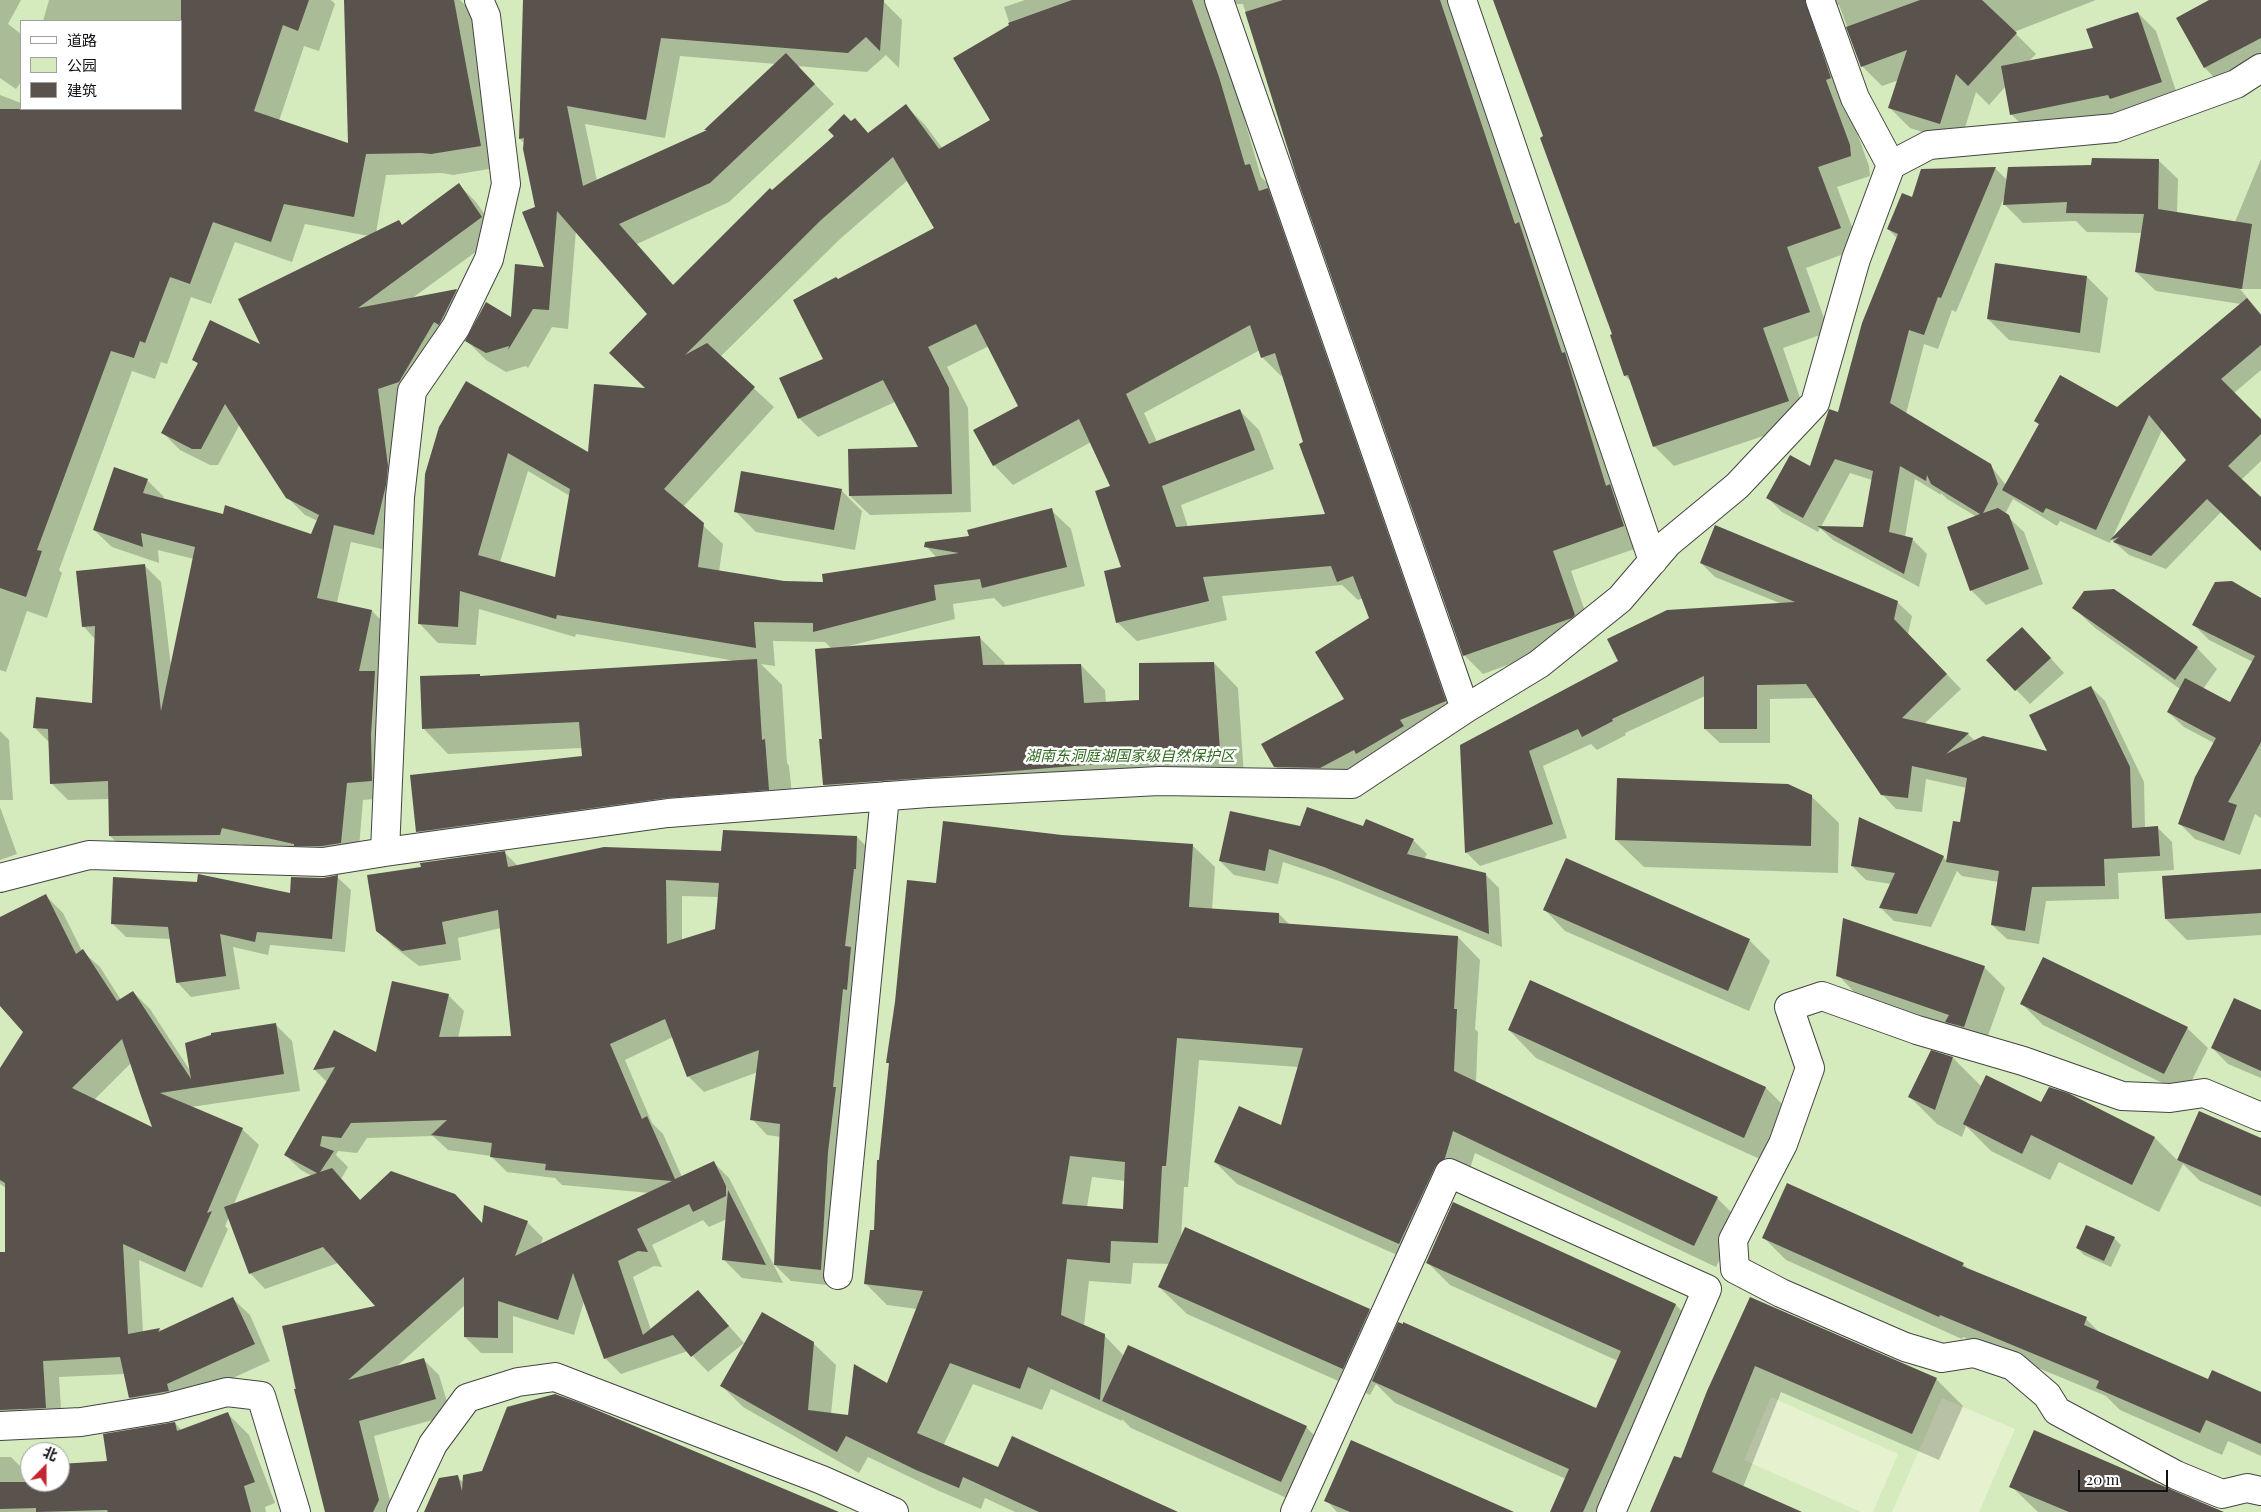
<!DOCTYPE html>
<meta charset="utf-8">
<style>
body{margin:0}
#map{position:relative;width:2261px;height:1512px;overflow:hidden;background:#fffdf5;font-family:"Playfair Display","Noto Sans SC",serif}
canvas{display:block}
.legend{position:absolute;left:20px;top:20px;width:162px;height:90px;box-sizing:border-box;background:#fff;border:1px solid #a0a0a0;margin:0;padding:6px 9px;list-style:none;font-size:15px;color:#111}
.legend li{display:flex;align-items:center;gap:10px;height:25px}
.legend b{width:25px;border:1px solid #a0a0a0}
.north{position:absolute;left:20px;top:1442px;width:50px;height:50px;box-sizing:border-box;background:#fff;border:1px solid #a0a0a0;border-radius:50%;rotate:22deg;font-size:14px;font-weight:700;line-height:20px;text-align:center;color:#111}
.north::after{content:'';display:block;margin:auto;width:18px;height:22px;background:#c4262e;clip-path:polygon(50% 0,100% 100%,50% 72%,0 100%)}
.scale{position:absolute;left:2078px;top:1470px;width:90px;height:22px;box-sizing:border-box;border:2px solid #111;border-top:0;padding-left:6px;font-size:15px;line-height:18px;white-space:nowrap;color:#111;-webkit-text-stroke:4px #fff;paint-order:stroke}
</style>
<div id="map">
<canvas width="2261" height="1512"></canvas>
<ul class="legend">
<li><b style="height:6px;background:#fff"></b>道路</li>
<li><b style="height:14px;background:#d5ebbd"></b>公园</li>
<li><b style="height:14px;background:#5a524d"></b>建筑</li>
</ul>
<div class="north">北</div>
<div class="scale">20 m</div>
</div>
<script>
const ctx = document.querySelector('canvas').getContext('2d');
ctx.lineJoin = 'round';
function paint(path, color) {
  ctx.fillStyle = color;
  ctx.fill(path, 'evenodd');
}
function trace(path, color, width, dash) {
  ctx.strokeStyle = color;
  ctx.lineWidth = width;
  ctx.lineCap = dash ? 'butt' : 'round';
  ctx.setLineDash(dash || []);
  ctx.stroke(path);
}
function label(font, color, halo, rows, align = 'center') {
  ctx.font = font + ' "Playfair Display","Noto Sans SC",serif';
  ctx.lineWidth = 5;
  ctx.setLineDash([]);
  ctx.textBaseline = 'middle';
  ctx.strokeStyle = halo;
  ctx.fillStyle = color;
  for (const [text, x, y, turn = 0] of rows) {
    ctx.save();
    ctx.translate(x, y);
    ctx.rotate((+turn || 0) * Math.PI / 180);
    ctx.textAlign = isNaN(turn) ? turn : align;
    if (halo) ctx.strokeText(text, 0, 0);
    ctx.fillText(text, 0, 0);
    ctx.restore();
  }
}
const green = new Path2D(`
 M0,0H2261V1512H0ZM21,21H181V109H21ZM30,1452H60V1482H30Z`);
const pitch = new Path2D(`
 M1771,1397L1898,1454L1873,1512H1861L1744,1460Z
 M1942,1398L2015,1429L1979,1512H1892Z`);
const shadow = new Path2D(`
 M0,0H21L8,24L21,34V82L16,89L0,78Z
 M49,0H331L335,4L319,51L304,46L279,121L350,145L345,0H460L473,13L501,167L453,175L442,173L386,175L376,233L399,222L403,226L459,185L476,202L499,235L411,299L457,290L474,307L416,399L395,406L405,484L391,551L351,542L337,602L372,611L389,628L378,677L391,690L389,798L363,800L358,860H311L239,844L237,851L128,853L110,836V799L68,800L51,783L49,742L34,727L93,704L95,639L83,626L144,565L161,582L171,667L194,559L158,550L159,563L112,547L94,530L147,480L164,497L163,500L311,536L318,521L305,515L287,497L240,424L218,465H210L180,450L163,433L199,365L193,359L263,346L369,236L305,224L292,262L235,242L211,304L191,297L167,364L161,362L155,379L132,371L59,570L62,573L47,618L27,611L6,672L0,670V95L21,103V109H39L54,114L56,109H181V21H43Z
 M524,0H870L883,1L902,20L899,68L886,55L867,72L797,66L834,104L729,202L637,244L674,286L772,191L855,120L869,134L906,106L925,125L943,149L992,121L1010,25L1004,7L1025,0H1452L1643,546L1571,571L1593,634L1483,674L1464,655L1299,178L1243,4H1234L1223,24L1214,28L1238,97L1261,177L1268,184L1464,720L1376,772L1295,786L1275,766L1346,699L1371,619L1363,598L1358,600L1342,585L1222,596L1227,620L1137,641L1117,622L1122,568L1111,487L1091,442L1013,485L994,465L1020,406L989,346L947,367L968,408L971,512L870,515L850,496L920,449L895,402L818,437L799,418L825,359L838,281L936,228L908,180L840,239L720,357L774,407L683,507L723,544L719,572L784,582L825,583L937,558L926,546L970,537L1051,510L1071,529L1085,586L1003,607L994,598L953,604L955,619L849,646L980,638L1004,662L1005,666L1081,665L1105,690L1106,703L1140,701L1214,663L1238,688L1244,776L848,810L824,785L823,740L832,649L825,642L773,641L775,666L761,664L782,685L787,763L789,766L794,814L692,822L443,857L418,831L583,757L582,748L448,754L423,728L481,678L736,661L576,634L575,637L479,609L476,645L438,643L419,623L440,428L589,454L648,389V314L576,230L568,329L552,327L528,368L526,366L506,372L486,360L467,341L512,319L546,268L525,144L520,139ZM680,56L776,64L706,130L707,132L597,181L585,124L665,138ZM1260,350L1262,357L1281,376L1284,375L1327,515L1188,527L1181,505L1274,469L1259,430L1239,410L1157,442L1144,413ZM528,471L570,496L556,578L500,562Z
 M1501,0H2096L2014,32L2036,54L2029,61L2094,49L2138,13L2156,31L2179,100L2129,116L2029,132L2011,114L2006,86L1989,105L1976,92L1960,144L1910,128L1890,108L1899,80L1882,86L1862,66L1839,5H1835L1845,100L1869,166L1870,176L1837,187L1860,248L1806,268L1829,332L1783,348L1808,421L1674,466L1654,446L1632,382L1625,376L1614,335L1545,137Z
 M2211,0H2261V61L2220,83L2205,68Z
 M2261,159V289H2240L2261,314V370L2234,393L2261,420V461L2241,480L2261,498V550L2222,511L2166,569L2129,555L2112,540L2188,461L2162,430L2110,543L2060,521L2057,526L2013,499L2005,514L2024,532L2043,584L1986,605L1971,590L1977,517L1947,499L1941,493V495L1915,479L1905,537L1912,539L1927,554L1919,587L1833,540L1820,528L1818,532L1782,512L1768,498L1811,467L1839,414L1897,238L1888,229L1912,199L1922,171L1996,169L2007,180L2093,166L2158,160L2178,179L2177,213L2235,222ZM2004,198V204L2023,223L2076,221L2087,232L2142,233L2136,272L2156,291L2241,304L2117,408L2036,421L2040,425L2006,485L1990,465L1906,414L1924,344L1938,349L1952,310L1956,312ZM1850,473L1872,480L1864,528L1821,527Z
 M2087,277L2108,298L2100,353L2009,340L1988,319Z
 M841,490L862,511L855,550L756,532L735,511Z
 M1701,563L1897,602L1912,616L1908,634L1961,689L1924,724L1968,734L1975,741L2049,753L2091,687L2105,701L2144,782L2145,828H2158L2172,842L2174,870L2118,873L2119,899L2046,901L2039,944L2007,939L1992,925L1999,882L1962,876L1957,871L1931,927L1894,921L1881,908L1891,884L1866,880L1852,866L1943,857L1948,862L1961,824L1967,788L1926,779L1922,812L1896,809L1882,794L1817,698L1770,699V743H1720L1705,729V696L1625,733L1626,735L1597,750L1591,744L1543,766L1567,838L1480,866L1466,852L1461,746L1782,604L1715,577Z
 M2261,603V818L2255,814L2240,855L2195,839L2180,824L2214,743L2184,727L2168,712L2180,689L2095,628L2074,608L2197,648L2217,669L2203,689L2231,704L2253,662L2209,640L2193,624Z
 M2036,642L2064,673L2030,704L1988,660Z
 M0,731L9,740L13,800H0Z
 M1811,796L1839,823L1838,873L1644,867L1616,840Z
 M0,807L17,854L0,860Z
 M1301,827L1413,840L1427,854L1424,859L1485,874L1499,888L1502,947L1339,881L1283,862L1278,884L1234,875L1220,861Z
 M1062,836L1192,845L1215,867L1212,910L1279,914L1290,925L1458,937L1480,960L1475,1029L1478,1032L1476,1083L1717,1198L1739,1220L1716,1267L1475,1153L1466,1181L1457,1189L1422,1266L1237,1184L1215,1162L1281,1127L1299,1067L1199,1060L1188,1187H1184L1181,1239L1369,1310L1394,1335L1596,1410L1618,1361L1450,1285L1428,1263L1454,1204L1676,1305L1698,1327L1614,1512H1551L1566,1479L1395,1403L1376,1384L1370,1395L1187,1314L1159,1287L1170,1264L1133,1263L1131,1284L1089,1281L1084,1326L1104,1335L1124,1356L1306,1427L1333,1454L1309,1508L1131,1428L1122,1419V1421L1051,1389L1042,1410L973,1384L943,1446L998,1469L1175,1512H1015L985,1498L981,1509L939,1491L868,1457L859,1473L743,1407L721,1385L813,1343L836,1365L831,1414L849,1416L888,1385L917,1309L887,1305L865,1283L875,1232L890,1065L887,1062L937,885ZM1092,1177L1126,1181L1124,1210L1087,1207Z
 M857,837L873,853L836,1286L791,1281L775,1265L781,1137L767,1135L752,1119L758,1072L704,1092L688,1076L673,1037L625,1060L652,1123L663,1134L682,1177L713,1162L729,1178L783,1283L742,1278L723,1259L727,1219L709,1227L703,1220L652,1245L662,1267L654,1266L633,1277L651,1330L698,1291L744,1343L708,1372L688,1351L621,1374L605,1358L584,1301L574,1335L513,1316V1353H481L465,1337V1305L395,1368L424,1360L439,1375L451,1415L374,1436L393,1512H326L298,1403L283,1327L377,1307L338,1263L265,1289L250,1273L229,1217L225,1226L228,1229L202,1288L139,1260L143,1332L159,1329L162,1331L233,1299L250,1315L270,1361L183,1401L147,1414L130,1398L125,1374L59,1377L62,1424L0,1423V1281L6,1290V1188L0,1184V1071L24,1032L0,1004V919L46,896L63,913L82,951L100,967L121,1000L133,992L150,1009L191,1072L275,1024L292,1041L300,1091L191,1107L242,1129L259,1145L234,1204L312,1176L301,1170L285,1155L327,1082L315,1070L335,1032L377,1054L448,995L464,1011L458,1038L512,1037L501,928L458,938L461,960L419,966L393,946L377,930L505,853L518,866L722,853ZM682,896L719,897L716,930L682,941ZM131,1063L154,1130L94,1100ZM433,1136L448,1150L491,1156L507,1172L555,1178L562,1185L650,1193L540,1246L543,1238L527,1222L483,1225L361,1201L341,1179L348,1167L336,1155L338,1151L357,1153L367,1138Z
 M1567,860L1750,941L1770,961L1749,1011L1565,931L1545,910Z
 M2261,871V935L2187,940L2166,919Z
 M337,877L351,890L345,952L270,945L268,955L233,947L240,989L191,997L178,983L171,939L126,937L112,923L198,883L291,895L323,879Z
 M1984,967L2005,988L1984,1047L1858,996L1838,975Z
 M1531,981L1766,1088L1793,1115L1771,1164L1536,1058L1509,1030Z
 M2022,1004L2187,1028L2208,1048L2185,1094L2043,1025Z
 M2261,1012V1078L2228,1064L2212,1048Z
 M1932,1052L1953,1058L1982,1087L2041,1104L2067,1095L2155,1138L2178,1161L2199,1113L2261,1140V1207L2200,1181L2183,1164L2159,1212L2059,1162L2050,1180L1991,1151L1966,1126L1962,1137L1937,1124L1910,1097Z
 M1763,1237L1963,1264L1969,1270L2086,1319L2101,1334L2209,1381L2261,1393V1456L2228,1441L2222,1455L2120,1410L2106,1396L1963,1337L1962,1339L1786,1260Z
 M2114,1238L2121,1245L2111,1267L2084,1255L2077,1248Z
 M1751,1299L1936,1379L1963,1406L1939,1460L1781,1392L1743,1487L1799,1512H1651L1681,1460Z
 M228,1414L249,1435L275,1503L265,1507L266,1512H0V1457H11L21,1467H30V1482H60V1465L108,1462L175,1423L182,1431Z
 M457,1477L464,1483L836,1512H425Z
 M2011,1486L2220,1512H2038Z
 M1326,1500L1511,1512H1337Z`);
const building = new Path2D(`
 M181,0H309L298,31L283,25L254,111L348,143L344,0H454L481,146L431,154L421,153L366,154L354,217L284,204L271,242L213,222L190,284L170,277L145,343L140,341L134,358L111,351L37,550L42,551L26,597L0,588V109H181Z
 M523,0H884L880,51L866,37L848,53L661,38L646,120L567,106L583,186L707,130H704L786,53L815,84L710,183L619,224L673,285L770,188L772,190L834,136L828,130L844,114L851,121L855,118L868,133L906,104L939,149L990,120L953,58L1009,25L1008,23L1072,0H1192L1219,77L1245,165L1250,164L1259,191L1268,188L1446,701L1400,720L1404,726L1356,754L1354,750L1320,768L1274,767L1261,744L1344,699L1315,652L1369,618L1353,576L1337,582L1331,566L1203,577L1209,601L1116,623L1104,571L1121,567L1095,491L1110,486L1079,419L993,466L973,430L1018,406L976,324L928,347L949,388L952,494L849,496L848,449L918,447L883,380L798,419L779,378L823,359L793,300L836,277L838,279L934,228L893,157L821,220L685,355L707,343L755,387L664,489L704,523L698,567L784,581L823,582L822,574L959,553L924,547L925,542L969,536L967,530L1052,508L1067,567L982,588L980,579L934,585L936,600L813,632V623L754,622L756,648L557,615L556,619L460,591L458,627L418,624L425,474L439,427L466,381L588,452L594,384L645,388L609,353L647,314L557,211L549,310L533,309L508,350L509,346L486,353L465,341L486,302L511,317L515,264L544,267L522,212L535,207L523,149L524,138L519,139ZM1250,325L1261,358L1275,353L1303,442L1299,444L1325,514L1176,527L1162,486L1255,450L1240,409L1149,444L1126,394ZM508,453L570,489L555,577L478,555Z
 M1283,0H1440L1515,224L1519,222L1562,353L1565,352L1606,486L1610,484L1624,526L1553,551L1575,615L1572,618L1463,656L1297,178L1245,12Z
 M1493,0H1805L1831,78L1826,80L1850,145L1851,156L1818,167L1841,228L1787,247L1810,312L1763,328L1789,401L1653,447L1628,375L1624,376L1610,335L1612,334L1540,138L1543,136Z
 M1920,0H1982L2017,33L1968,86L1956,74L1940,124L1888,108L1907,50L1861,67L1846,27Z
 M2209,0H2261V38L2204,68L2176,18Z
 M2138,12L2162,82L2110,99L2108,95L2010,115L2001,66L2093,48L2086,29Z
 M2092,158L2159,159L2158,209L2252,224L2242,289L2135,272L2144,214L2066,213L2067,202L2003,205L2008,167L2091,165Z
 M1996,167L1941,298L1938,297L1924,335L1909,330L1890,403L1991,464L1998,484L1983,513L1998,508L2009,515L2029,569L1970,591L1947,527L1980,514L1931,484L1927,475L1926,481L1900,466L1889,532L1913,538L1904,574L1817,526L1863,527L1873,471L1835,459L1803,518L1766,498L1790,455L1810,466L1829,409L1838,412L1862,323L1898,234L1887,229L1902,193L1912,197L1921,169Z
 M459,183L482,217L358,308L457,289L439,325L434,322L399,382L378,389L388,466L386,485L374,535L334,525L317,598L372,610L359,671H375L371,735L372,781L347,783L341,843L322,846H294V844L222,828L220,835L109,836L108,781L50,784L48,729L33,728L36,697L92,703L95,626L82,627L76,571L145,564L161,711L195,547L141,533L143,547L93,530L114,467L148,479L143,493L223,514L225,505L311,534L319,515L286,498L225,404L201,449H192L161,433L198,363L192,360L210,320L260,344L238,299L399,220L402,225Z
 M1995,263L2087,276L2080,333L1987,319Z
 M2247,298L2261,315V345L2221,379L2261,419V434L2228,466L2261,497V551L2207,499L2151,556L2113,542L2119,537L2110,540L2186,460L2149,415L2096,530L2046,508L2043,513L2002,490L2039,424L2034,421L2060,375L2117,407Z
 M741,471L842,489L834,530L734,512Z
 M1715,525L1898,601L1894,619L1947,674L1902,718L1969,733L1946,754L1983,736L2047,751L2029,715L2091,686L2130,767L2132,828L2158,826L2160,856L2104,859L2105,886L2032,887L2025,931L1991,925L1999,871L1946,862L1953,821L1960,822L1967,778L1912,766L1908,798L1881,795L1806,684L1757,685V729H1704V676L1612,719L1613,721L1582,737L1578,729L1529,751L1553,824L1465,853L1460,745L1618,661L1607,639L1667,610L1795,602L1700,563Z
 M2232,581L2261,598V742L2228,802L2237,805L2224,841L2178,824L2195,777L2216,738L2167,712L2185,678L2230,702L2255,656L2192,625L2215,582Z
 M2114,589L2198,647L2175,680L2072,608L2084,591Z
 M2022,627L2051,658L2015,691L1986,660Z
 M980,636L983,665L1081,664L1084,703L1139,700V663L1214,662L1220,751L1096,760L1097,764L966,775L823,785L819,739H822L815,649Z
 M757,659L762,740L765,739L769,790L666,798L416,832L410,775L582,756L579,722L422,729L420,676L480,674V676Z
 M1617,778L1788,784L1812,795L1811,846L1615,840Z
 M1307,807L1363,826L1366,819L1414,839L1407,854L1486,873L1489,934L1324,867L1269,849L1265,871L1219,861L1230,811L1300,826Z
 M1859,817L1944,856L1917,914L1879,908L1895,873L1851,866Z
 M943,821L1062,835L1193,844L1189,907L1279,913V923L1458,936L1454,1009H1457L1454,1071L1718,1197L1694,1246L1453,1131L1445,1158L1435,1167L1399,1244L1214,1162L1239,1106L1281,1125L1303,1048L1177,1038L1166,1166H1162L1158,1243L1111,1241L1110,1263L1067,1259L1061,1315L1105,1334L1100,1400L1028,1367L1020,1389L950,1363L917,1433L998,1467L1012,1436L1178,1512H1039L963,1477L959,1488L916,1470L846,1436L837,1452L720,1386L762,1312L814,1342L808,1410L848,1415L854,1364L887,1383L923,1291L864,1284L870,1230H874L877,1160H879L889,1063H886L895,1002L907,880L936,883ZM1070,1156L1125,1162L1123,1209L1062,1204Z
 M723,830L857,836L856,869H854L845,946L851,947L847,990L843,989L833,1087H836L828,1152L821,1270L774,1265L780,1124L750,1120L759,1050L687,1077L665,1019L610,1044L642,1119L647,1116L675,1179L714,1161L726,1186V1196L693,1212L689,1204L637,1229L648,1252L638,1251L618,1261L643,1335L698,1290L729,1326L691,1357L673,1335L604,1359L573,1273L558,1320L498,1301V1338L464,1337V1277L348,1380L424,1358L436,1399L359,1421L379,1500L373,1512H325L294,1389H296L282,1326L375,1306L323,1247L249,1274L224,1207L317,1173L284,1155L335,1067L313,1070L334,1030L376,1052L392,981L449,994L439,1037L511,1036L498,910L442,922L446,944L402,951L376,931L367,875L421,867L420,863L505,851L508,867L604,847L721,851ZM666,880L719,883L715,929L667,944ZM447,1120L431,1135L492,1143L490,1157L546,1164L545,1170L672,1181L515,1256L528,1221L484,1205L482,1223L455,1194L391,1171L360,1200L332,1168L320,1172L334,1151L320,1146L322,1136L341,1138L351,1123Z
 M1566,858L1750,939L1728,991L1543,910Z
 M2261,869V913L2165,919L2162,876Z
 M198,874L290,893L291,877L323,878L338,875L332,939L257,932L255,942L220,934L226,976L176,983L168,927L111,924L113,877L197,882Z
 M46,894L76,954L83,949L117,1001L133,991L191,1079L185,1043L211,1035V1033L276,1023L284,1074L160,1093L243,1128L207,1213L212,1211L185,1272L123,1244L128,1334L160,1328L158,1332L233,1297L255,1344L167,1384L169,1391L129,1398L120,1357L43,1361L46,1408L0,1410V1252H5V1183L0,1180V1068L23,1032L0,1006V917ZM122,1039L141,1096L152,1127L72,1088Z
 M1843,918L1985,966L1964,1027L1945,1022L1949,1015L1836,976Z
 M2043,957L2188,1027L2164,1074L2020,1004Z
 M1530,980L1766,1087L1744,1138L1508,1030Z
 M2234,998L2261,1010V1071L2211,1048Z
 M1931,1050L1953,1057L1935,1110L1908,1097Z
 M1986,1075L2041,1102L2049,1087L2068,1093L2155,1137L2132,1185L2031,1135L2022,1154L1963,1124Z
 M2199,1111L2261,1138V1196L2177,1160Z
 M1787,1183L1964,1263L1962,1266L2087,1317L2084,1325L2208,1379L2212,1370L2261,1392V1444L2206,1420L2200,1433L2096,1388L2099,1381L1940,1315L1939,1317L1762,1238Z
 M728,1190L756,1245L766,1265L722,1260Z
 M1453,1202L1676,1304L1583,1512H1550L1569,1469L1372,1381L1398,1322L1403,1324V1322L1596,1408L1621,1351L1426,1263Z
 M2086,1225L2115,1237L2104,1261L2076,1248Z
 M1185,1227L1370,1309L1343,1369L1158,1287Z
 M1750,1297L1937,1378L1912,1434L1755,1366L1712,1472L1802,1512H1650L1674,1456L1681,1458L1707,1391Z
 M1128,1345L1307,1426L1281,1482L1102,1401Z
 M555,1394L580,1403L839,1512H424L439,1478L458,1475L462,1491L463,1475L482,1471L507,1407Z
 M228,1412L255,1482L244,1486L251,1512H108L107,1510L36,1512V1508L0,1509V1482H60V1464L107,1461L103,1434L175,1422L177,1431Z
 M2034,1430L2170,1489L2224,1512H2069L2009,1487Z
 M1351,1440L1514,1512H1350L1324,1501Z`);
const minor = new Path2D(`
 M479,0L486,16L506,184L489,259L456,327L412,391L400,497L385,852L668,813L928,793L1159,781L1352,784L1465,709L1539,664L1620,599L1668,543L1737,486L1815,403L1856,259L1891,165L1929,145L2115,128L2236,84L2261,68
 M1219,0L1465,709
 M1462,0L1653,561
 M1820,0L1855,98L1891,165
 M0,878L89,855L323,862L385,852
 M2261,1117L2204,1093L2170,1098L2122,1096L2023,1061L1917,1030L1822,996L1789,1007L1810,1068L1783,1144L1733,1240L1735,1269L1781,1293L1905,1347L1942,1358L1974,1353L2013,1366L2047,1395L2057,1411L2176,1475L2222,1494L2247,1488L2261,1491
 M838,1275L885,796
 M0,1426L81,1422L166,1408L227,1392L261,1396L296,1512
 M401,1512L433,1444L467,1398L518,1382L555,1377L822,1480L894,1512
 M1295,1512L1449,1173L1707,1289L1611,1512`);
const parkNames = [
 ["湖南东洞庭湖国家级自然保护区",1130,756]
];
paint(green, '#d5ebbd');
paint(pitch, '#e6f2cf');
paint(shadow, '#0003');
paint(building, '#5a524d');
trace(minor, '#444', 30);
trace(minor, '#fff', 28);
label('italic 15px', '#2f6b1f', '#fff', parkNames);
</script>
